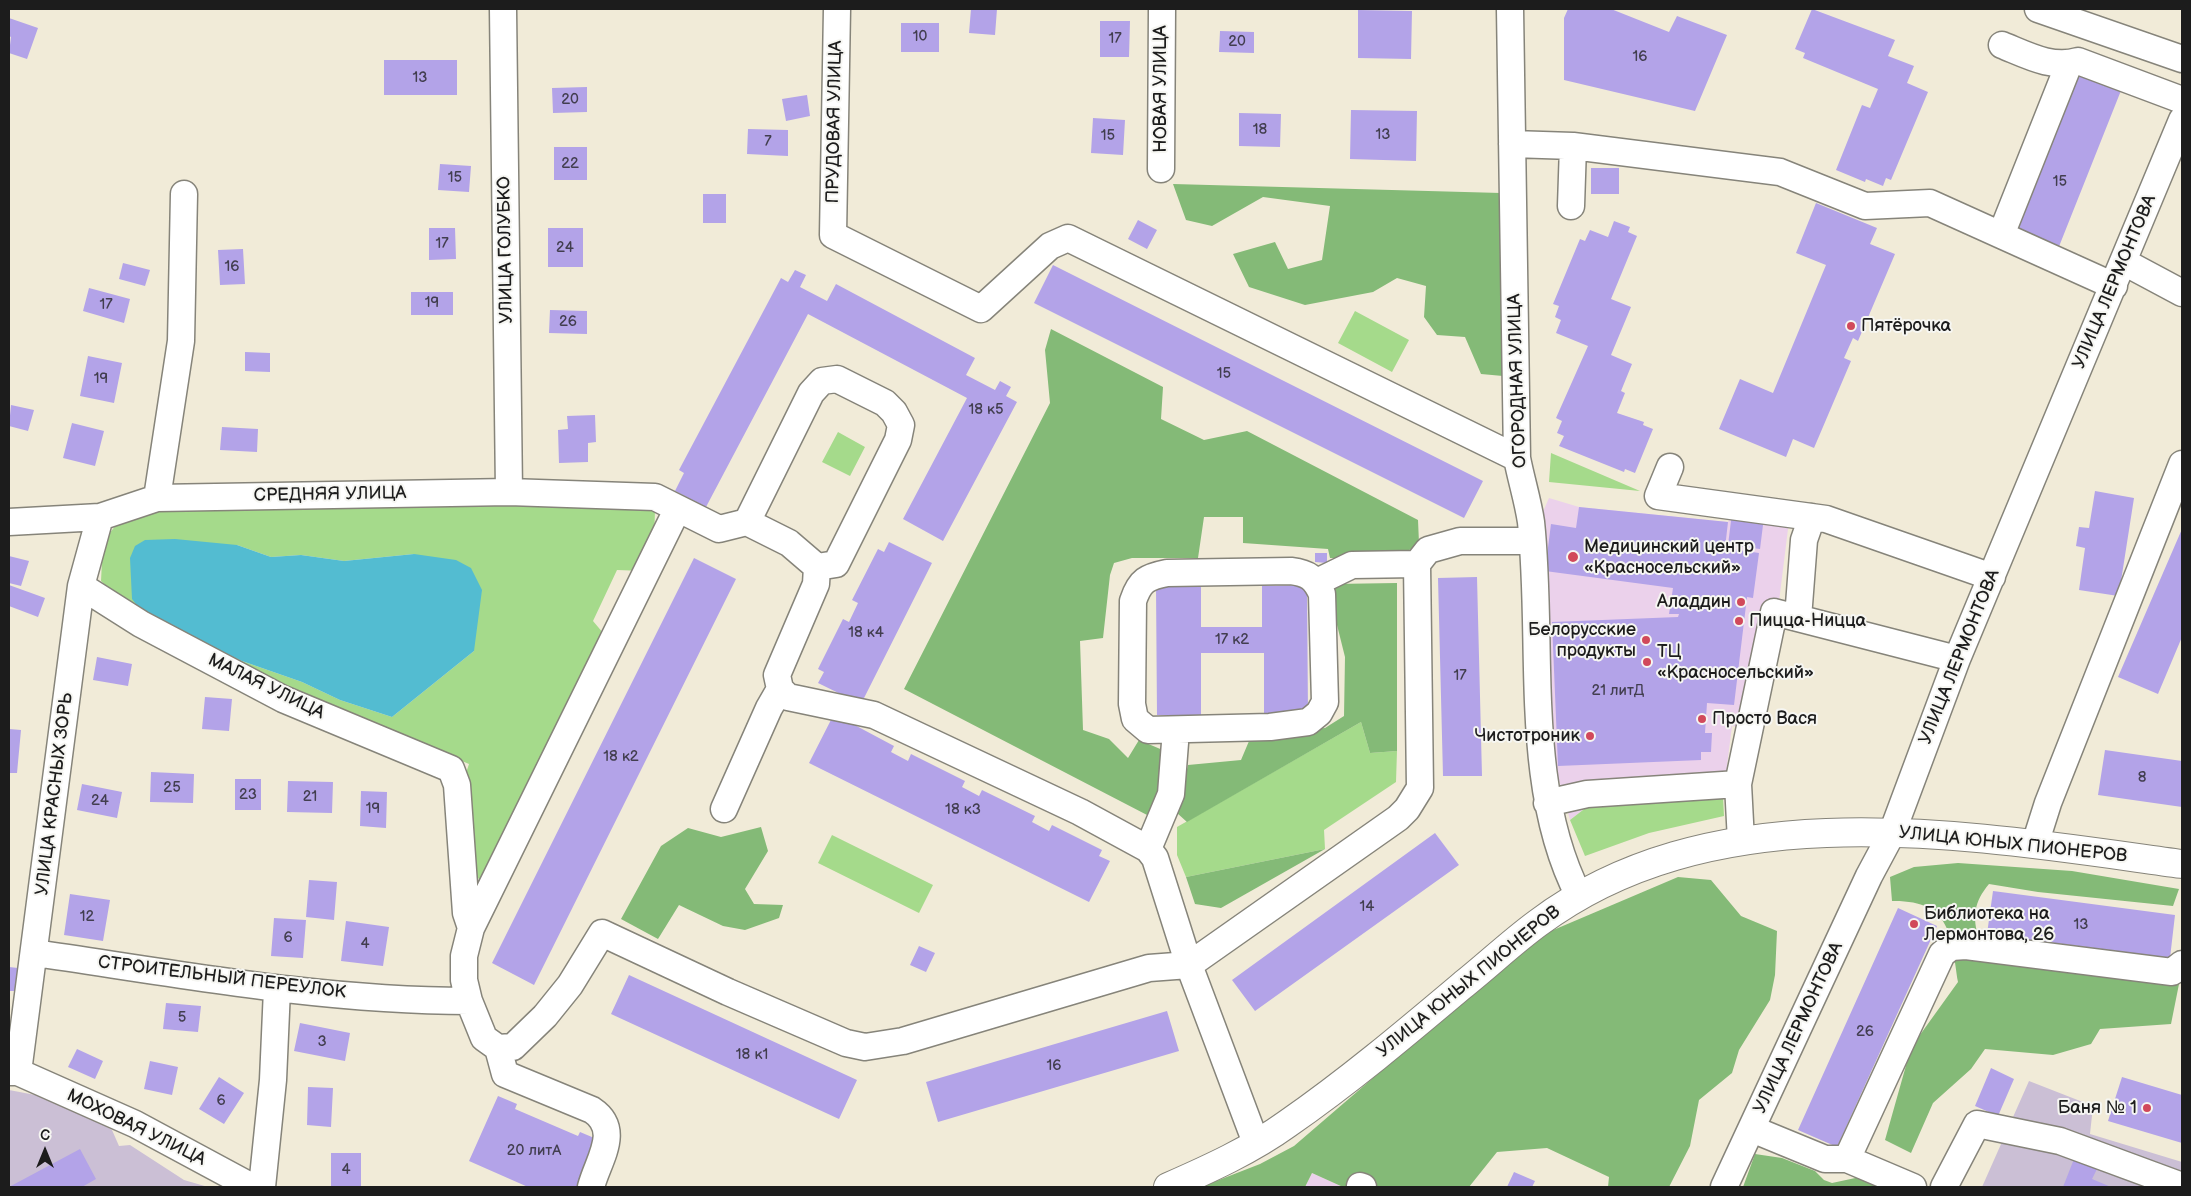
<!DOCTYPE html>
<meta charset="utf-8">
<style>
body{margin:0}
#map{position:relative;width:2191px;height:1196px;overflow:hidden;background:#f1ebd8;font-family:"Balsamiq Sans",sans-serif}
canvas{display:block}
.frame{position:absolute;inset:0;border:10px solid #1c1c1c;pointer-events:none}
.north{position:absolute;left:20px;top:1126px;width:50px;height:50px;-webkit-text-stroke:4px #f6f6f2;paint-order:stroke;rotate:0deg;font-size:14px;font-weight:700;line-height:20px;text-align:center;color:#1c1c1c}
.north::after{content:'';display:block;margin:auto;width:18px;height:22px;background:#1c1c1c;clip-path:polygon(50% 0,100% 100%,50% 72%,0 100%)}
</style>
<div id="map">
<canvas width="2191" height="1196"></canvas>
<div class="frame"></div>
<div class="north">С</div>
</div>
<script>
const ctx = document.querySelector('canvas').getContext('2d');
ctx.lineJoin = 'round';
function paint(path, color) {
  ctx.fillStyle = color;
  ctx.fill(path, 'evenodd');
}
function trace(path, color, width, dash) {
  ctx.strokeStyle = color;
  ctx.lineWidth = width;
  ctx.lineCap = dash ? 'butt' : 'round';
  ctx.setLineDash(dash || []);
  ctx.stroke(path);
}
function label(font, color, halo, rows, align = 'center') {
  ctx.font = font + ' "Balsamiq Sans",sans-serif';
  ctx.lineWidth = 4;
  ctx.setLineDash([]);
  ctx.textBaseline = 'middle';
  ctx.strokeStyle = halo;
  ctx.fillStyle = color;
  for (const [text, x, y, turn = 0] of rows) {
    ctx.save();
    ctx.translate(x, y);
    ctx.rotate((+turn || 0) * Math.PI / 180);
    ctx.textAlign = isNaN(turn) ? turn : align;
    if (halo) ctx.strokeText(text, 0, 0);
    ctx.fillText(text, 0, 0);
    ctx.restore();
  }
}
const built = new Path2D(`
 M1549,498L1579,507L1728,522L1732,513L1789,521L1763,730L1732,726L1723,797L1592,803L1570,820L1554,762L1542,514Z
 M1312,1173L1343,1187H1305Z`);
const industrial = new Path2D(`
 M2029,1081L2093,1106L2090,1134L2182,1162V1187H1982Z
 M9,1090L51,1098L85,1113L112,1130L119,1146L130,1145L184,1180L208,1187H9Z`);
const green = new Path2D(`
 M1355,311L1409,340L1392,372L1338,343Z
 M838,432L865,447L850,476L822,462Z
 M1551,453L1640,491L1549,482Z
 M522,500L655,508L654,550L644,571L617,570L593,621L609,640L492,885L471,875L466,773L469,764L296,690L153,624L123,602L101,581L103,541L117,524L155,511ZM237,545L271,557L301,555L344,561L414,554L474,651L392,717L340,700L302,682L242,661L175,631Z
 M1361,722L1370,753L1397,751L1396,782L1324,830L1325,849L1186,877L1177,855V827Z
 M1723,797L1724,816L1649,833L1585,856L1570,820L1592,803Z
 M832,835L933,885L919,913L818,863Z`);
const forest = new Path2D(`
 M1173,184L1501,193L1503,376L1481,374L1465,337L1437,335L1424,317L1426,286L1397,278L1373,292L1305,305L1249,287L1233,254L1275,242L1288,269L1322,260L1330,206L1263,197L1212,226L1186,220Z
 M1051,329L1163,387L1161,419L1204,440L1247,431L1418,520L1419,543L1397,559L1330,558L1328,549L1243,543V517H1204L1198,558H1132L1114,563L1110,575L1103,638L1080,641L1083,730L1109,739L1128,758L1139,740L1165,751L1159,799L1149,816L904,689L1050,403L1045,350Z
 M1397,583V751L1370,753L1361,722L1187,822L1177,813L1188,765L1241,760L1252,734L1325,728L1344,716L1345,657L1334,613V584Z
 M761,827L768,851L745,889L754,904L783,905L779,918L745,930L723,926L679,905L658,939L621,919L661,846L688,828L721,837Z
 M1325,849L1221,908L1195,904L1186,877Z
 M1958,863L2072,871L2179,889L2173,906L2038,892L1989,884C1974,902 1972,917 1979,939L2084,966L2179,984L2171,1024L2100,1029L2091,1044L2053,1055L1985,1049L1971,1069L1933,1103L1911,1153L1885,1140L1907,1062L1917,1039L1958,982C1951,935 1951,900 1892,901L1890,877L1914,867Z
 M1678,877L1711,880L1741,916L1777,931L1775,975L1770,1000L1739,1050L1732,1073L1699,1100L1690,1146L1669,1187H1608L1609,1177L1547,1148L1497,1152L1469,1187H1343L1312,1173L1305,1187H1201L1260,1164L1294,1146L1488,979L1551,931Z
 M1755,1154L1782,1158L1815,1171L1824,1180L1832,1183L1860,1177L1883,1187H1743Z`);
const water = new Path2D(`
 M175,539L237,545L271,557L301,555L344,561L414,554L456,560L471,568L482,590L474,651L392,717L340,700L302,682L242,661L175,631L144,614L132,599L130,558L135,546L145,540Z`);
const building = new Path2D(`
 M971,9H997L995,35L969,33Z
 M1568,9H1611L1669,32L1677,16L1727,35L1695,111L1564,80V18Z
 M1812,9L1895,40L1888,56L1914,66L1907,83L1928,92L1891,180L1886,178L1883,186L1866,179L1865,182L1836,170L1862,105L1870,108L1878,89L1803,58L1805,53L1795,49Z
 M1358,10L1412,11L1411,59L1358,58Z
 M9,18L38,28L27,59L9,53L11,37L9,36Z
 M1100,21H1130L1129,57H1100Z
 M901,23H939V52H901Z
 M1220,31L1254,32V53L1219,52Z
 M384,60H457V95H384Z
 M2082,67L2124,83L2058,249L2016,232Z
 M587,87V112L553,113L552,88Z
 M807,95L810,116L786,121L782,99Z
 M1351,110L1417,111L1416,161L1350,159Z
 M1239,113L1281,114L1280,147L1239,146Z
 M1093,118L1125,120L1123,155L1091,153Z
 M748,129L788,130V156L747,154Z
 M554,147H587V180H554Z
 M440,164L471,166L469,192L438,190Z
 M1591,168H1619V194H1591Z
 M703,194H726V223H703Z
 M1816,203L1877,228L1870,244L1895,254L1858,341L1853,338L1844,358L1851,361L1814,448L1793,439L1786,457L1719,429L1740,379L1773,393L1826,265L1796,253Z
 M1138,220L1157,230L1147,249L1128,239Z
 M1614,221L1630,227L1628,232L1637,236L1611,299L1631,307L1611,355L1632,364L1621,391L1625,393L1617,413L1644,422L1643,425L1653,429L1635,473L1625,469L1624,472L1559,446L1564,436L1557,433L1562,421L1556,418L1588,346L1556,333L1561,320L1555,317L1559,306L1553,304L1580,239L1585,241L1590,230L1608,237Z
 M429,228H455L456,259L429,260Z
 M548,228H583V267H548Z
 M243,249L245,284L220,285L218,250Z
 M123,263L150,270L145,286L119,279Z
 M1053,265L1483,481L1464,518L1034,303Z
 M795,270L806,275L800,287L827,301L836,284L975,358L966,375L995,390L1000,381L1011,387L1006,396L1017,402L943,541L903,519L967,398L808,314L706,507L675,491L684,473L679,470L781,278L788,282Z
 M89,288L130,299L124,323L83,311Z
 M411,292H453V315H411Z
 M550,310L587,311V334L549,333Z
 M245,352L270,353V372L245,371Z
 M88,356L122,363L114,403L80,396Z
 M11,405L34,410L28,431L9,426Z
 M595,415L596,442L588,443V462L559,463L558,430L568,429L567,416Z
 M72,423L104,431L95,466L63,458Z
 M222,427L258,429L257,452L220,450Z
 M2095,491L2134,498L2121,581L2128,582L2125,597L2079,590L2085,548L2076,546L2079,527L2089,528Z
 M1579,507L1728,522L1725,548L1759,553L1753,598L1747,597L1734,705L1707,703L1705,733H1712L1711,752H1701V760L1558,766L1552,622L1678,617L1679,614H1669L1673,588L1545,571L1551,524L1576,528Z
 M1732,513L1764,517L1760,549L1728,545Z
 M2182,529V637L2158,694L2118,677Z
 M889,542L932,563L861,704L818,683L824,672L818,669L843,619L849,622L858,603L852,600L878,549L884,552Z
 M1315,553H1327V563L1315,562Z
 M9,556L29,561L21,586L9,583Z
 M694,558L736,579L534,985L492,963Z
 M1477,577L1482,776H1443L1438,578Z
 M9,585L45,598L38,617L9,606Z
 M1307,585L1308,716H1264V653H1201V715H1157L1156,587H1201V627H1262V586Z
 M97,657L132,664L128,686L93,680Z
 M205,697L232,699L229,731L202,729Z
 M834,714L894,746L891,752L908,761L911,754L965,781L962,787L979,796L982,790L1035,816L1032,822L1049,831L1052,825L1102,850L1099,856L1110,861L1089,902L809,763Z
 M9,729L21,730L17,773H9Z
 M2105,750L2182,761V807L2098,795Z
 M151,772L194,774L193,803L150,802Z
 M235,779H261V810H235Z
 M288,781L333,782L332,813L287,812Z
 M82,784L122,792L117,818L77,810Z
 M361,791L387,792L386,828L360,826Z
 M1435,833L1459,865L1255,1011L1232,980Z
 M309,880L337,882L334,920L306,917Z
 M1993,891L2175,915L2170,958L1987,934Z
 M70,894L110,900L103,941L64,935Z
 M1898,908L1937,926L1837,1147L1798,1130Z
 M274,918L306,920L303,958L271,956Z
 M346,921L389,927L383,966L341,961Z
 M919,946L935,953L926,972L910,965Z
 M9,967L18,968L17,991H9Z
 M629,975L857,1080L839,1119L611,1014Z
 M166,1003L201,1006L198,1032L163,1029Z
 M1167,1011L1179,1051L938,1122L926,1082Z
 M300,1023L350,1033L345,1061L294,1051Z
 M77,1049L103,1061L95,1079L68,1067Z
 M150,1061L178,1067L172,1095L144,1089Z
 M1991,1068L2014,1079L1998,1116L1975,1106Z
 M219,1077L244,1093L224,1124L199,1109Z
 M2122,1077L2182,1095V1143L2108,1121Z
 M308,1087L333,1088L331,1127L307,1125Z
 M498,1096L517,1104L515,1109L578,1136L580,1132L599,1140L578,1187H528L469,1161Z
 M80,1149L96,1179L82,1187H9Z
 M331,1153H361V1187H331Z
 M2074,1159L2097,1169L2092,1179L2111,1187H2063Z
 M1514,1172L1535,1181L1532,1187H1507Z`);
const minor = new Path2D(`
 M503,9L509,492
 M837,9L833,235L981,309L1050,246L1068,238L1517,458
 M1510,9L1517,458C1521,479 1528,501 1531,522C1544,643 1522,786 1579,896
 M2038,9L2182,59
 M2002,45C2027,55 2052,69 2078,61L2182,100
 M1512,144L1573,146L1780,172L1865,206L1930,203L2114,286
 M1161,169L1162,9
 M1571,206L1573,146
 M2001,235L2069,64
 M2124,262L2182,293
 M1670,467L1658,496L1826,519L1992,577
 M157,498L181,341L184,194
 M677,510L471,928L464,956V980L469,1001L484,1038L498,1048L513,1047L545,1016L570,985L602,933L728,992L846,1043L865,1047L903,1041L1149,968L1189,965L1398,818L1407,809L1420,788L1417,564L1428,550L1460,541H1532
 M9,522L100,517L157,498L509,492L655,497L719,529L747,522L789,543L817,567L816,584L777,675L780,689L788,697L874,715L1080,812L1148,849L1155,858L1189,965L1256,1143
 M747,522L811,393L822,381L837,379L885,403L894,412L901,425L898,440L836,564L817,567
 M1291,571C1308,573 1315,578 1322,594L1325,702L1319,713L1308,722L1270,727L1148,730L1135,719L1132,704L1133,601C1140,580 1147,577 1167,573Z
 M1317,582L1352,565L1417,564
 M81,586L141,624L283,699L451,769L457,785L466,913L471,928
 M1798,618L1804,540L1812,517
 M1738,784L1741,841
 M1547,803L1587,794L1738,784L1774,612L1957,659
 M724,809L769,708L780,689
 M2035,844L2048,803L2182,464
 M1148,849L1171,794L1176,730
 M35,953C179,974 323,1001 469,1001
 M498,1048L505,1074L592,1110C622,1130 598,1160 591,1187
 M9,1072H18L135,1124L252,1187
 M18,1072L81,586L100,517
 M1752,1129L1825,1159H1847L1942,954L1951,947L1966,946L2172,972L2182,964
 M1847,1159L1913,1187
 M1360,1186L1363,1187
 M262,1187L273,1080L277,989
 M1724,1187L1869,876L1892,833L1957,659L2182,120
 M1944,1187L1977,1124L2060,1141L2182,1186`);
const major = new Path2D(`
 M1168,1187C1209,1169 1251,1150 1287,1124C1349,1081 1407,1032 1464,984C1489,964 1512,942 1538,923C1719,788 1975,836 2182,864`);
const markers = [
 [1851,326,5,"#d1495b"],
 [1573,557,6,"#d1495b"],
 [1741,602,5,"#d1495b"],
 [1739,621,5,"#d1495b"],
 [1646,640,5,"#d1495b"],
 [1647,662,5,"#d1495b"],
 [1702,719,5,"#d1495b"],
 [1590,736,5,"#d1495b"],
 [1914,924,5,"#d1495b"],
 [2147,1108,5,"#d1495b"]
];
const numberNames = [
 ["10",920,37],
 ["17",1115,39],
 ["20",1237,42],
 ["16",1640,57],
 ["13",420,78],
 ["20",570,100],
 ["18",1260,130],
 ["13",1383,135],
 ["15",1108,136],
 ["7",768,142],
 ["22",570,164],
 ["15",455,178],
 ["15",2060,182],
 ["17",442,244],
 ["24",565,248],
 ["16",232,267],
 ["19",432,303],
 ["17",106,305],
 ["26",568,322],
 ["15",1224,374],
 ["19",101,379],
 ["18 к5",986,410],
 ["18 к4",866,633],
 ["17 к2",1232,640],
 ["17",1460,676],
 ["21 литД",1618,691],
 ["18 к2",621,757],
 ["8",2142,778],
 ["25",172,788],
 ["23",248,795],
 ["21",310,797],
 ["24",100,801],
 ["19",373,809],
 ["18 к3",963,810],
 ["14",1367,907],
 ["12",87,917],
 ["13",2081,925],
 ["6",288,938],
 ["4",365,944],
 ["5",182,1018],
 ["26",1865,1032],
 ["3",322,1042],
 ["18 к1",752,1055],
 ["16",1054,1066],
 ["6",221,1101],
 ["20 литА",534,1151],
 ["4",346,1170]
];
const streetNames = [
 ["НОВАЯ УЛИЦА",1161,89,-90],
 ["ПРУДОВАЯ УЛИЦА",835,122,-89],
 ["УЛИЦА ГОЛУБКО",506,250,-91],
 ["УЛИЦА ЛЕРМОНТОВА",2115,282,-67],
 ["ОГОРОДНАЯ УЛИЦА",1518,381,-92],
 ["СРЕДНЯЯ УЛИЦА",330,495,-1],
 ["УЛИЦА ЛЕРМОНТОВА",1960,657,-68],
 ["МАЛАЯ УЛИЦА",266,687,26],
 ["УЛИЦА КРАСНЫХ ЗОРЬ",55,794,-83],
 ["УЛИЦА ЮНЫХ ПИОНЕРОВ",2013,845,6],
 ["СТРОИТЕЛЬНЫЙ ПЕРЕУЛОК",222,978,7],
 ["УЛИЦА ЮНЫХ ПИОНЕРОВ",1469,982,-39],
 ["УЛИЦА ЛЕРМОНТОВА",1799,1028,-65],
 ["МОХОВАЯ УЛИЦА",136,1128,26]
];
const poiNames = [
 ["Пятёрочка",1861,326],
 ["Медицинский центр",1584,547],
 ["«Красносельский»",1584,568],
 ["Аладдин",1731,602,"right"],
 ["Пицца-Ницца",1749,621],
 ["Белорусские",1636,630,"right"],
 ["продукты",1636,651,"right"],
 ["ТЦ",1657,652],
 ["«Красносельский»",1657,673],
 ["Просто Вася",1712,719],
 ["Чистотроник",1580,736,"right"],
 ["Библиотека на",1924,914],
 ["Лермонтова, 26",1924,935],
 ["Баня № 1",2137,1108,"right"]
];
paint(built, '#ebd1eb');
paint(industrial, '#cbbfd5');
paint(green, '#a5da8b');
paint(forest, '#84ba77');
paint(water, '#53bcd1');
paint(building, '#b3a3e8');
trace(minor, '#86847a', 29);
trace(major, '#86847a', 30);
trace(minor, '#fff', 26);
trace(major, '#fff', 28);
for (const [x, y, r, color] of markers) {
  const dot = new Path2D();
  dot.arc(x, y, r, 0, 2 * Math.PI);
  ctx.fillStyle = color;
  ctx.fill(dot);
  trace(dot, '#f6f6f2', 2);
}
label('15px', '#423e4f', null, numberNames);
label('18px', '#1c1c1c', '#f6f6f2', streetNames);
label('18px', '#1c1c1c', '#f6f6f2', poiNames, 'left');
</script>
